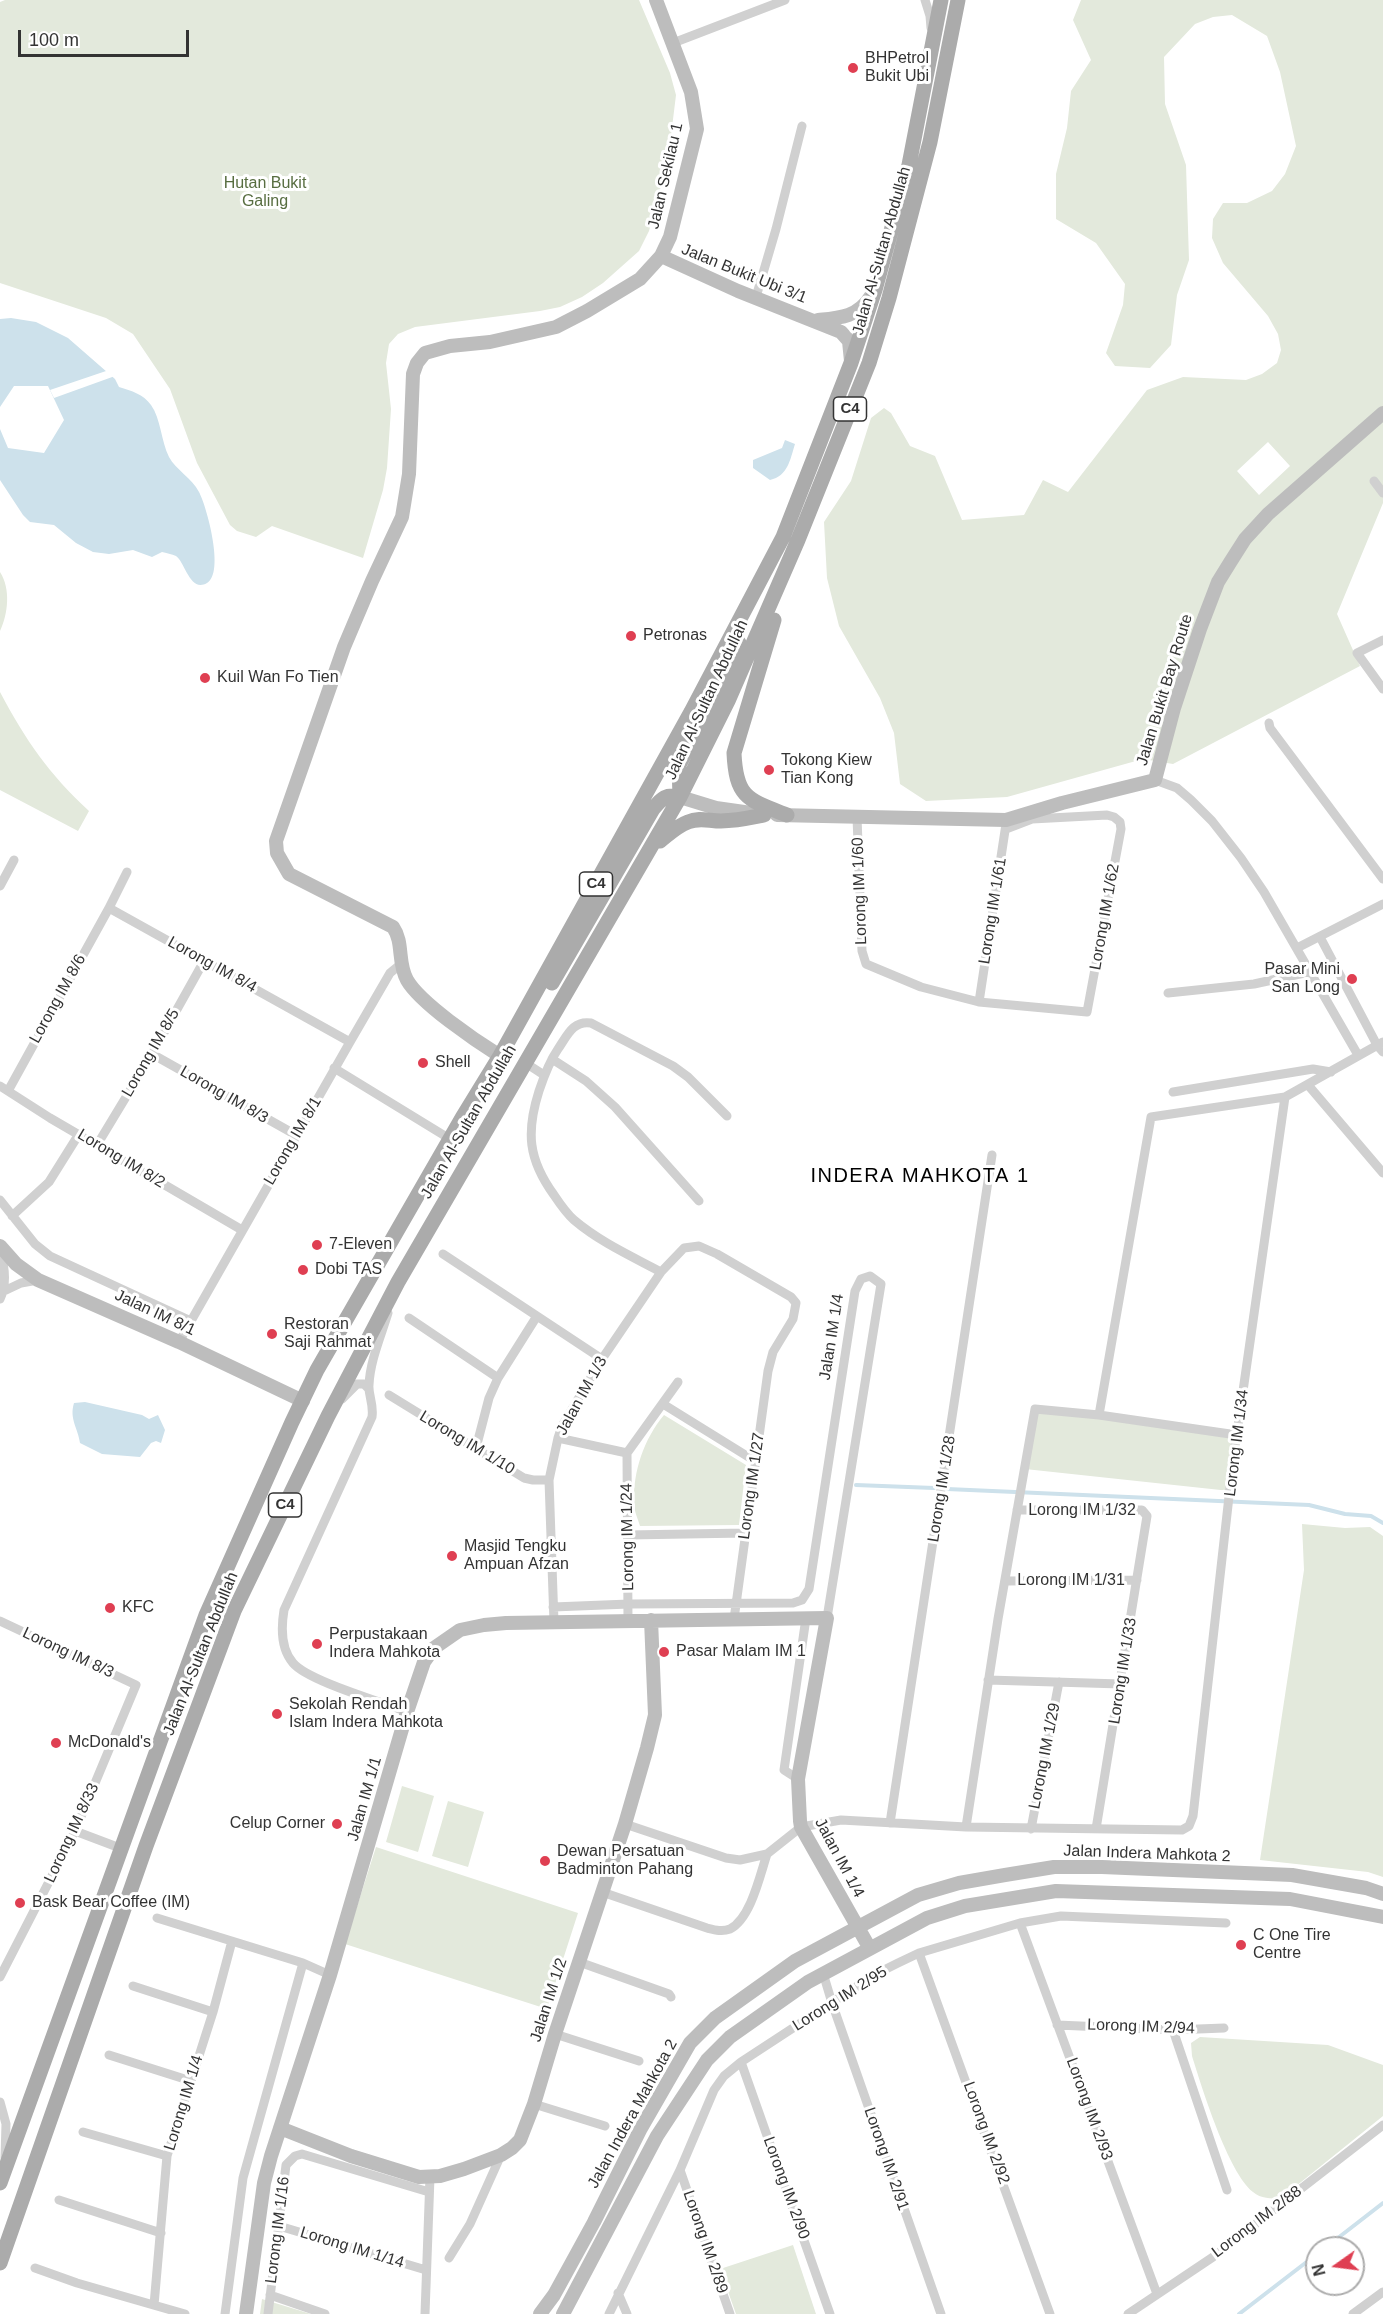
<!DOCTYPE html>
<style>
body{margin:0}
#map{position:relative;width:1383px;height:2314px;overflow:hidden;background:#fff;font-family:Arial,sans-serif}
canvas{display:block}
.north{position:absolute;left:1305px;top:2236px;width:60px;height:60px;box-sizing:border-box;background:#fff;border:2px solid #adadad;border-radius:50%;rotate:256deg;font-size:16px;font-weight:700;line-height:24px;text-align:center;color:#333}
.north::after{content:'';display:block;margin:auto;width:21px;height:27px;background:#df3f52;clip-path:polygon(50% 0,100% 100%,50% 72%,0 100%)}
.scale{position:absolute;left:18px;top:30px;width:171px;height:27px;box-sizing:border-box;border:3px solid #333;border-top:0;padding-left:8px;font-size:18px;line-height:21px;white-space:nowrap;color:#333;-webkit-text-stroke:4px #fff;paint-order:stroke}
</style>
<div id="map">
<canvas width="1383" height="2314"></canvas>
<div class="north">N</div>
<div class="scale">100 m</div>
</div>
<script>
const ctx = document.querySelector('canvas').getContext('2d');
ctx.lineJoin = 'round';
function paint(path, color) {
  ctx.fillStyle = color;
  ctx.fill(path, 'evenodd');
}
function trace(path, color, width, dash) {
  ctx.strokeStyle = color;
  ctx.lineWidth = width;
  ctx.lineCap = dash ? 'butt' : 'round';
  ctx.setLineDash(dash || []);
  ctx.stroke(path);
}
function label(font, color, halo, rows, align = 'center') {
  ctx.font = font + ' Arial,sans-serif';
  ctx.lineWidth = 6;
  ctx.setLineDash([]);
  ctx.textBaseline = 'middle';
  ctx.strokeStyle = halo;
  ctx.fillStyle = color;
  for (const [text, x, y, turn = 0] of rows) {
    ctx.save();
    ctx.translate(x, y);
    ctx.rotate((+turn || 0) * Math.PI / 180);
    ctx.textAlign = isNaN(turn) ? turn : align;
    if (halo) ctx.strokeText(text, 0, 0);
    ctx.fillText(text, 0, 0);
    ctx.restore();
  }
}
const green = new Path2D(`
 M5,0H639L670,73L676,95L668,160L649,231L639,251L603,283L582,297L560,307L540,311L415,327L398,334L389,344L386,363L391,409L387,468L383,490L363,558L272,526L256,537L237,531L230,525L197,463L170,389L133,334L106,318L0,283V2Z
 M1081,0H1383V503L1337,614L1360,666L1173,764L1143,759L1007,797L926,801L900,784L894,733L880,698L839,626L827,578L824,522L851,481L871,418L884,408L891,413L910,446L935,456L962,520L1024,515L1043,480L1068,492L1147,390L1183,377L1246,380L1262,374L1277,363L1281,350L1278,334L1268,316L1223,263L1212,238L1213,219L1223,203H1247L1272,191L1285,174L1296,146L1280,72L1267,36L1232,15L1213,17L1195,24L1164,57L1165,104L1186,165L1189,260L1177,295L1171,345L1150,368L1115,366L1106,353L1123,305L1125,284L1096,243L1056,219V174L1067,128L1071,91L1091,60L1073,20ZM1268,442L1290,466L1259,495L1237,471Z
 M0,572C11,589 8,614 0,631Z
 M0,692C26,741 49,774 89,811L78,831L0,790Z
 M1035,1409L1237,1435L1230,1491L1025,1469Z
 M664,1415L746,1465L739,1525L640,1526C638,1519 634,1511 634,1503C633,1471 644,1439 664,1415Z
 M1302,1524L1345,1528L1370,1527L1383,1536V1877L1368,1872L1260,1860L1304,1570Z
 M402,1786L434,1796L418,1852L386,1842Z
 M448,1801L484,1812L468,1867L432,1856Z
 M376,1847L578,1913L547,2009L345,1944Z
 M1200,2037L1328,2045L1383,2065V2116L1280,2199C1271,2198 1261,2199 1253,2192C1228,2172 1202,2088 1192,2056L1191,2043Z
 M793,2245L816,2314H736L720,2269Z
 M262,2299L311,2314H260Z`);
const water = new Path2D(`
 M11,318L36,322L68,338L115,379L119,387C132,391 143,394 151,405C161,419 161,441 169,457C176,470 192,478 199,492C207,507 225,573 207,583C190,593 185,562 176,556C172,554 166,553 162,552L152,557L133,550L109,554L93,552L76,543L54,525L30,522L23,515L0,480V429L8,448L44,453L64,420L48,386H14L0,407V319Z
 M785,440L795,444C790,460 788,476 770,480L753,468V460L782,448Z
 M85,1402L142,1415L149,1419L158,1415L165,1430L161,1443L156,1441L151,1443L140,1457L102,1454L80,1443C78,1428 69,1419 74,1403Z`);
const pier = new Path2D(`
 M109,370L115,376L54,398L50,390Z`);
const stream = new Path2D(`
 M856,1485L934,1488
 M947,1489L1309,1505L1345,1514L1371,1516L1383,1523
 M1325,2248L1383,2203
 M1239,2314L1317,2254`);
const street = new Path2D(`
 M925,0L930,16L931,28
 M673,43L785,0
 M756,297L776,229L802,126
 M1374,481L1383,493
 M1383,640L1357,653L1383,689
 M1269,723L1270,728L1383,879
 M1155,780L1177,788L1191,800L1212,821L1241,858L1264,892L1358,1055
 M857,817L862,951L866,964L921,987L979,1002L1087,1012L1121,829L1120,822L1114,817L1107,815L1032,819L1006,829
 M127,872L109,908L350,1042
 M0,886L14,860
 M1320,937L1377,1045L1383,1052
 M1297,948L1383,904
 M1168,993L1254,984L1309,972
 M979,1002L1006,824
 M152,1054L296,1135
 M552,1059L586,1081L615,1107L699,1201
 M524,1062L544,1075
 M334,1068L450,1139
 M1308,1085L1383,1173
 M0,1086L50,1118L242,1230
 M8,1091L109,908
 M1173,1092L1313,1069L1331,1072
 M97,1145L152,1054L204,961
 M0,1200L35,1244L50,1256L191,1321
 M12,1216L49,1182L79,1134
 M0,1251C5,1267 7,1284 0,1299
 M443,1254L602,1359
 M661,1272C631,1256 600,1242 574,1220C566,1213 560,1204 554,1195C528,1159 526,1132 539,1091C544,1076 549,1062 558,1049C567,1036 573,1020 591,1023L673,1066L688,1077L727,1116
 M4,1291L21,1283L38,1280
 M388,1313C381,1336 370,1361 369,1385C368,1395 374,1404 372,1417L284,1610C281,1628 281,1649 293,1663C308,1681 382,1702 407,1712
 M409,1318L498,1378
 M179,1342L350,1042L390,973L401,964
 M389,1395L524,1478L533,1480H549
 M342,1399L357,1384H364L368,1388
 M663,1404L755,1461
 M1099,1415L1151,1117L1285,1097
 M558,1438L627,1453
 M476,1448L489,1398L498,1378L537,1316
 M627,1453L628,1621
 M627,1453L678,1382
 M1017,1510H1142L1147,1516L1096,1829
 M628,1535L745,1533
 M1005,1581L1137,1580
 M553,1607L629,1604L793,1603L802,1600L809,1589L855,1291L861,1279L870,1276L881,1284L827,1618
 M0,1621L136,1685L75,1831L0,1977
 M554,1622L549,1480L558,1438L562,1426L602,1359L661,1272L684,1248L699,1246L717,1254L791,1297L796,1303L793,1319L773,1352L768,1371L734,1619
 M988,1680L1121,1684
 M798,1779L784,1770L806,1618
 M890,1823L992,1155
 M625,1824L726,1858L740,1860L767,1854L801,1827L841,1820L966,1827L1182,1830L1189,1826L1193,1816L1233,1461L1285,1097L1383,1042
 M966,1827L998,1619L1035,1409L1099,1415L1237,1435
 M1031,1829L1059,1682
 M75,1831L120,1848
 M602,1892L707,1928C715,1930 722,1932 730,1929C751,1918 760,1875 767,1854
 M157,1918L303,1963L330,1975
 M1020,1923L1157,2294
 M919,1953L1050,2314
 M579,1962L669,1994L671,1997
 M823,1973L832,2003L941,2314
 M133,1986L213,2012
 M1057,2025L1173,2030L1224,2028
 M1173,2030L1227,2190
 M555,2034L639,2061
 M109,2055L191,2081
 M741,2062L830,2314
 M0,2102L6,2124L5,2158
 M534,2104L605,2126
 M83,2132L167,2156
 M680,2170L730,2314
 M59,2200L161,2233
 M279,2226L426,2270
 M449,2258L470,2224L501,2155
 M35,2268L77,2283L185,2314
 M618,2293L627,2314
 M270,2295L325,2314
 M154,2305L167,2156L213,2012L232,1941
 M225,2314L243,2178L303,1963
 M268,2314L286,2165L295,2156L302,2154L429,2192
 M425,2314L430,2177
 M609,2314L680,2170L714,2090L724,2076L741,2062L874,1975L898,1963L919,1953L1020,1923L1061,1916L1226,1923
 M1128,2314L1213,2257L1383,2125
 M1353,2314L1383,2292`);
const secondary = new Path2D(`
 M661,256L738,291L841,332L849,341L851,361
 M818,320C840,318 858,317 871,296
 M680,797L716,808L758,814
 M777,815L1006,820L1062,803L1155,780L1174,708L1200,629L1218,582L1231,561L1245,539L1268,514L1383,413
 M500,1056C476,1041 420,1003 407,980C397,962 404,943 393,927L289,874L277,853L276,841L344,647L372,581L402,517L409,474L413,374L417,363L425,353L450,346L490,342L556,327L587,311L640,279L661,256L670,237L697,129L691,92L656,0
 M0,1246L16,1264L38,1280L179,1342L303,1401
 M280,2128L351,2156L419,2177L440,2176L464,2169L501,2155L512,2148L520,2140L534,2104L555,2034L625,1824L647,1748L655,1715L651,1620
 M246,2314L264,2183L271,2156L330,1975L407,1712L424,1662L434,1648L460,1630L484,1625L506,1623L827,1618L798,1779L800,1821L801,1827L869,1947
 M540,2314L554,2295L594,2222L640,2130L690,2043L715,2018L795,1961L918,1895L959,1883L1005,1875L1054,1867H1102L1292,1875L1366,1888L1383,1894
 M563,2314L657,2136L707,2060L730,2037L808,1982L927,1918L965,1906L1056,1891L1290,1899L1383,1917`);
const primary = new Path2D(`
 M774,620L734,753C736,798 748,800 787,815
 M680,797L679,765L725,677L739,643
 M660,841C669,834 677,826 688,822C699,817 709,821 721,821C736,821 749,818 764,815
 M552,983L653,809C662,798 666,794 680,797
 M0,2183L206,1615L292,1422L317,1370L462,1118L500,1056L691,712L783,537L851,363L875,290L909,165L941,0
 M0,2263L146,1846L234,1611L328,1416L398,1282L680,797L728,701L798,540L869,363L889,298L930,142L958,0`);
const markers = [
 [853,68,6,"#df3f52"],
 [631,636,6,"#df3f52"],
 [205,678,6,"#df3f52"],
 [769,770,6,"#df3f52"],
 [1352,979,6,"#df3f52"],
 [423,1063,6,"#df3f52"],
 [317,1245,6,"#df3f52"],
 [303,1270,6,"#df3f52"],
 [272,1334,6,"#df3f52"],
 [452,1556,6,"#df3f52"],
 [110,1608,6,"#df3f52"],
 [317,1644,6,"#df3f52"],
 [664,1652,6,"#df3f52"],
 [277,1714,6,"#df3f52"],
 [56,1743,6,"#df3f52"],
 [337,1824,6,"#df3f52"],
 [545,1861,6,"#df3f52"],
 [20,1903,6,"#df3f52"],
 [1241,1945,6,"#df3f52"]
];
const shields = [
 [850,409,33],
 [596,884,33],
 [285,1505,33]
];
const shieldNames = [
 ["C4",850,409],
 ["C4",596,884],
 ["C4",285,1505]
];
const poiNames = [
 ["BHPetrol",865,59],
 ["Bukit Ubi",865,77],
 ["Petronas",643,636],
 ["Kuil Wan Fo Tien",217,678],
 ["Tokong Kiew",781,761],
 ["Tian Kong",781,779],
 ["Pasar Mini",1340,970,"right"],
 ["San Long",1340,988,"right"],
 ["Shell",435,1063],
 ["7-Eleven",329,1245],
 ["Dobi TAS",315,1270],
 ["Restoran",284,1325],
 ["Saji Rahmat",284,1343],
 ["Masjid Tengku",464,1547],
 ["Ampuan Afzan",464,1565],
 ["KFC",122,1608],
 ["Perpustakaan",329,1635],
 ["Indera Mahkota",329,1653],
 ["Pasar Malam IM 1",676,1652],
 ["Sekolah Rendah",289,1705],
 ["Islam Indera Mahkota",289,1723],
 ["McDonald's",68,1743],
 ["Celup Corner",325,1824,"right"],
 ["Dewan Persatuan",557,1852],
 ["Badminton Pahang",557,1870],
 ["Bask Bear Coffee (IM)",32,1903],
 ["C One Tire",1253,1936],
 ["Centre",1253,1954]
];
const streetNames = [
 ["Jalan Sekilau 1",666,176,-77],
 ["Jalan Al-Sultan Abdullah",882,251,-74],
 ["Jalan Bukit Ubi 3/1",744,274,22],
 ["Jalan Bukit Bay Route",1165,690,-73],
 ["Jalan Al-Sultan Abdullah",707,700,-65],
 ["Lorong IM 1/60",860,891,-92],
 ["Lorong IM 1/61",993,911,-81],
 ["Lorong IM 1/62",1105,917,-80],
 ["Lorong IM 8/4",212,965,29],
 ["Lorong IM 8/6",58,999,-61],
 ["Lorong IM 8/5",151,1053,-60],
 ["Lorong IM 8/3",224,1095,30],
 ["Jalan Al-Sultan Abdullah",469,1122,-60],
 ["Lorong IM 8/1",293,1141,-60],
 ["Lorong IM 8/2",121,1159,31],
 ["Jalan IM 8/1",155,1313,25],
 ["Jalan IM 1/4",832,1337,-81],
 ["Jalan IM 1/3",582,1396,-61],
 ["Lorong IM 1/10",467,1443,31],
 ["Lorong IM 1/34",1237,1443,-83],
 ["Lorong IM 1/27",752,1486,-82],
 ["Lorong IM 1/28",942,1489,-81],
 ["Lorong IM 1/32",1082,1511],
 ["Lorong IM 1/24",628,1537,-91],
 ["Lorong IM 1/31",1071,1581],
 ["Lorong IM 8/3",68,1653,25],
 ["Jalan Al-Sultan Abdullah",201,1654,-68],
 ["Lorong IM 1/33",1123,1671,-81],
 ["Lorong IM 1/29",1045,1756,-79],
 ["Jalan IM 1/1",365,1799,-74],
 ["Lorong IM 8/33",72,1833,-65],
 ["Jalan Indera Mahkota 2",1147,1854,2],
 ["Jalan IM 1/4",839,1858,62],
 ["Lorong IM 2/95",840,1999,-32],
 ["Jalan IM 1/2",549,2000,-72],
 ["Lorong IM 2/94",1141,2027,2],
 ["Lorong IM 1/4",184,2103,-73],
 ["Lorong IM 2/93",1089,2109,70],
 ["Jalan Indera Mahkota 2",633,2114,-61],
 ["Lorong IM 2/92",986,2133,70],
 ["Lorong IM 2/91",886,2159,71],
 ["Lorong IM 2/90",786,2188,70],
 ["Lorong IM 2/88",1257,2222,-37],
 ["Lorong IM 1/16",278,2230,-83],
 ["Lorong IM 2/89",705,2242,71],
 ["Lorong IM 1/14",352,2248,17]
];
const parkNames = [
 ["Hutan Bukit",265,184],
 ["Galing",265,202]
];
const quarterNames = [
 ["INDERA MAHKOTA 1",920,1176]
];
paint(green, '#e3e9dc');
paint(water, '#cde1eb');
paint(pier, '#fff');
trace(stream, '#cde1eb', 4);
trace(street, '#d0d0d0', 9);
trace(secondary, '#bdbdbd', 14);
trace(primary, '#ababab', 15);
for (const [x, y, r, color] of markers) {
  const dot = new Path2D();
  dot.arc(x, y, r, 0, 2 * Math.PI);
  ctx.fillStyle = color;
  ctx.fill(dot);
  trace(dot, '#fff', 2);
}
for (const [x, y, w] of shields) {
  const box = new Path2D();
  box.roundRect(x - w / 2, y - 12, w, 24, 4.5);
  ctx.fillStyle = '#fff';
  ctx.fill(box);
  trace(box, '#333', 1.5);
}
label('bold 15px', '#333', null, shieldNames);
label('16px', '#333', '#fff', poiNames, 'left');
label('16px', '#333', '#fff', streetNames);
label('16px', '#586e41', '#fff', parkNames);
ctx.letterSpacing = '1.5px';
label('20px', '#000', '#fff', quarterNames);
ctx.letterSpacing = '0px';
</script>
